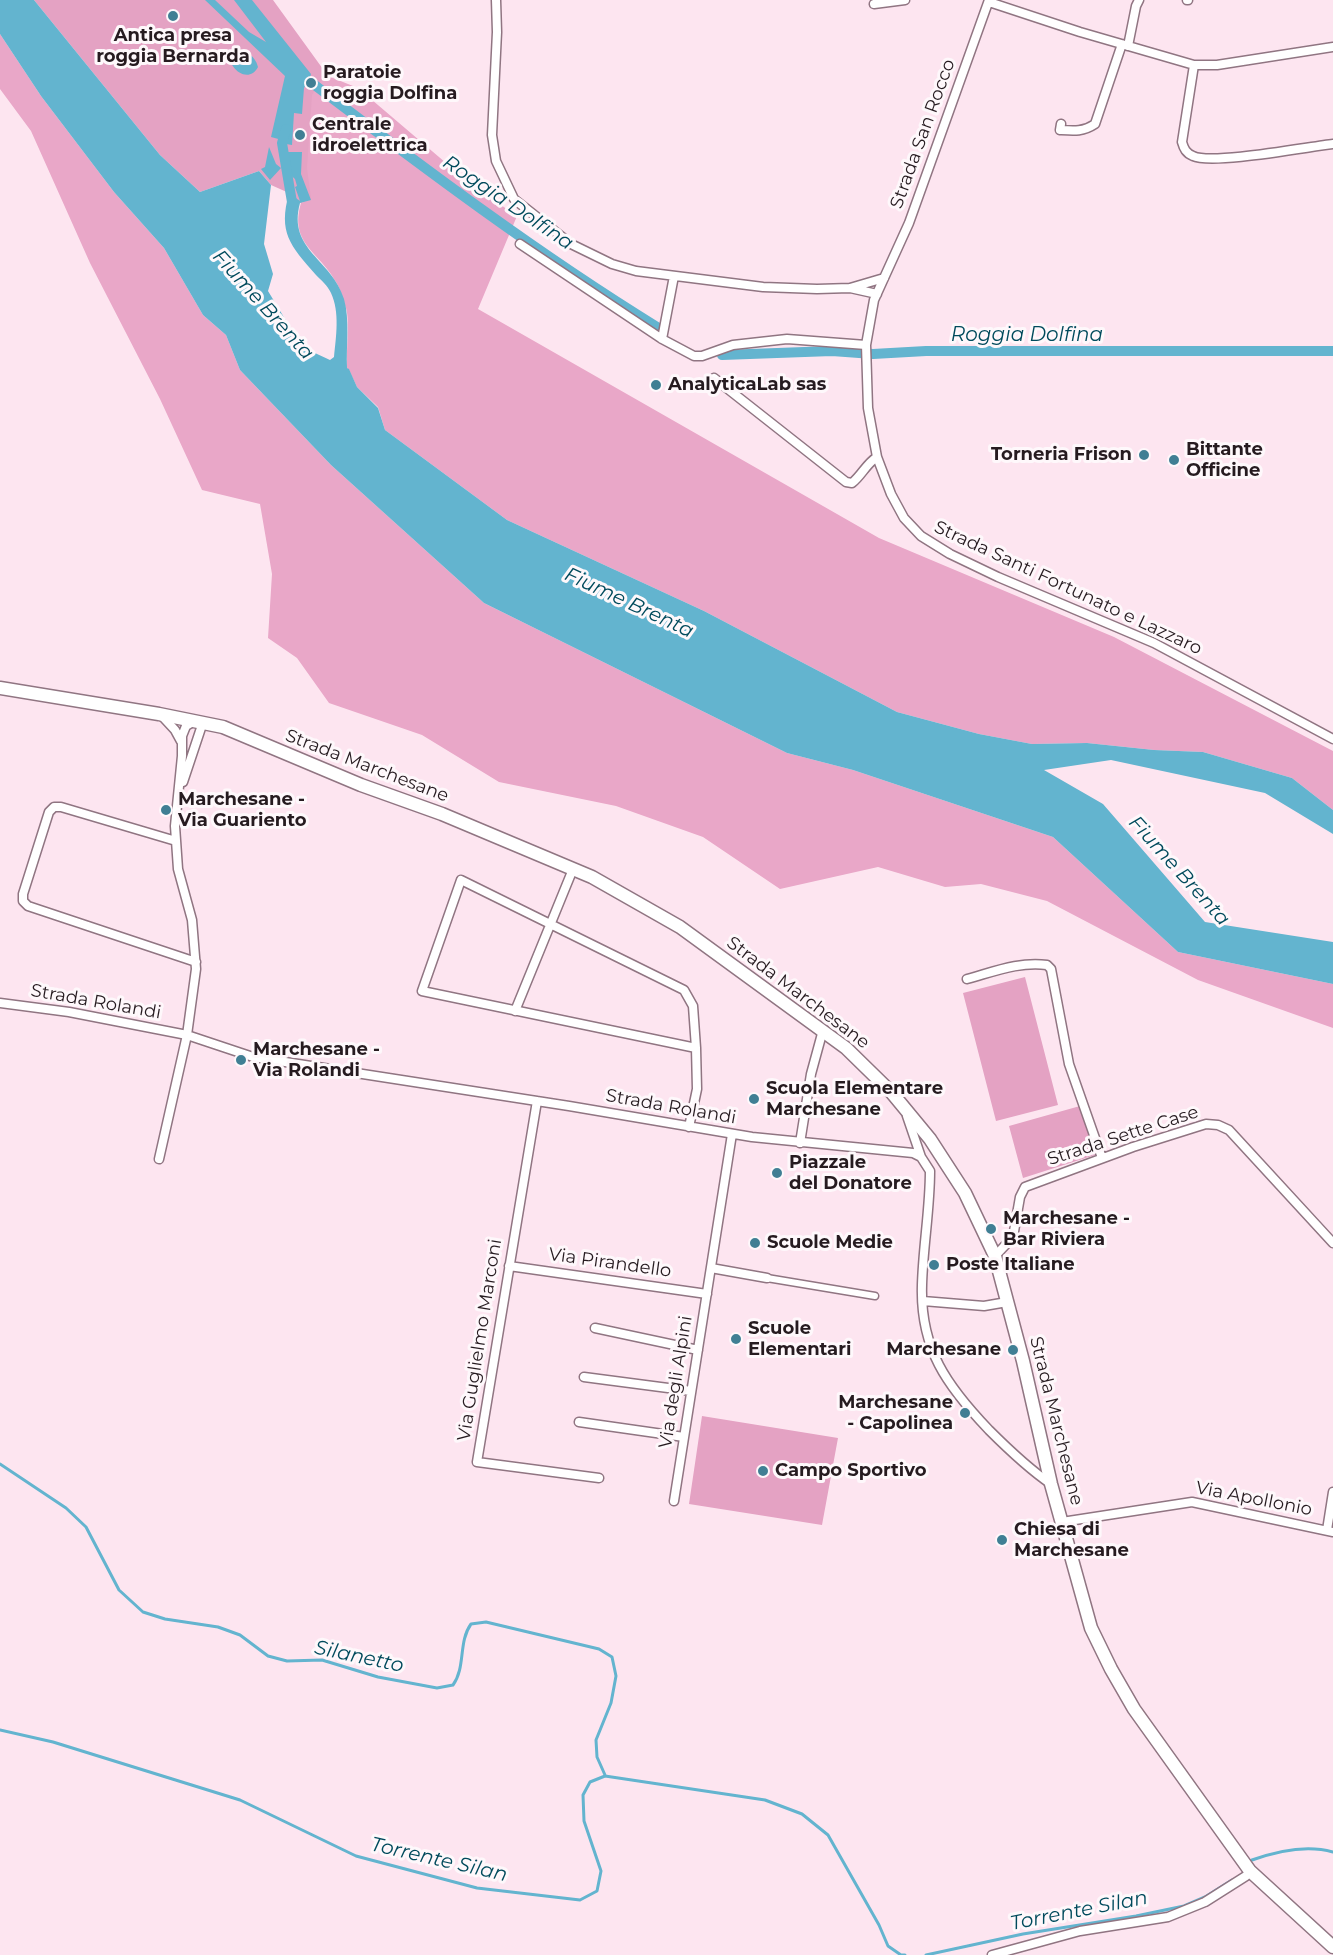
<!DOCTYPE html>
<style>
body{margin:0}
canvas{display:block;background:#fde5f0}
</style>
<canvas width="1333" height="1955"></canvas>
<script>
const ctx = document.querySelector('canvas').getContext('2d');
ctx.lineJoin = 'round';
function paint(path, color) {
  ctx.fillStyle = color;
  ctx.fill(path, 'evenodd');
}
function trace(path, color, width, dash) {
  ctx.strokeStyle = color;
  ctx.lineWidth = width;
  ctx.lineCap = dash ? 'butt' : 'round';
  ctx.setLineDash(dash || []);
  ctx.stroke(path);
}
function label(font, color, halo, rows, align = 'center') {
  ctx.font = font + ' Montserrat,sans-serif';
  ctx.lineWidth = 6;
  ctx.setLineDash([]);
  ctx.textBaseline = 'middle';
  ctx.strokeStyle = halo;
  ctx.fillStyle = color;
  for (const [text, x, y, turn = 0] of rows) {
    ctx.save();
    ctx.translate(x, y);
    ctx.rotate((+turn || 0) * Math.PI / 180);
    ctx.textAlign = isNaN(turn) ? turn : align;
    if (halo) ctx.strokeText(text, 0, 0);
    ctx.fillText(text, 0, 0);
    ctx.restore();
  }
}
const green = new Path2D(`
 M34,0H273L328,76L311,200L301,203L289,193L271,185L259,171L200,192L160,155Z
 M1025,977L1058,1105L996,1121L963,993Z
 M1080,1106L1095,1155L1023,1178L1009,1126Z
 M702,1416L838,1438L822,1525L689,1504Z`);
const forest = new Path2D(`
 M0,34L41,96L114,192L164,248L203,315L226,335L240,370L331,465L484,603L787,753L853,770L1053,837L1178,952L1333,984V1028L1198,980L1047,901L981,884L945,887L878,867L780,889L703,837L616,806L499,782L422,735L329,703L297,658L268,638L272,574L260,504L202,490L160,399L90,263L31,131L0,89Z
 M326,73L328,76L358,88L473,186L517,216L478,309L879,538L1114,637L1333,751V810L1292,778L1203,752L1154,750L1087,743L1032,744L979,734L897,712L704,611L507,520L385,430L378,407L357,387L349,370L347,368C346,353 350,321 346,308C343,300 341,290 336,282C319,251 289,244 301,203L311,199L307,168L312,95Z`);
const water = new Path2D(`
 M0,0H34L160,155L200,192L259,171L271,185L264,244L273,274L268,291L302,347L330,360L334,357C336,337 340,312 331,293C328,286 321,280 316,275C290,245 278,233 289,193L300,201L295,187L297,186L295,179L285,170L287,167L286,152H302L301,174L311,200L300,203C287,250 332,259 344,299C350,320 346,346 347,368L349,369L357,387L378,408L385,430L507,520L704,611L897,712L979,734L1032,744L1087,743L1154,750L1203,752L1292,778L1333,810V834L1265,793L1111,760L1044,770L1103,804L1205,922L1333,942V984L1178,952L1053,837L853,770L787,753L484,603L331,465L240,370L226,335L203,315L164,248L114,192L41,96L0,34Z
 M205,0H215L249,32L266,42L234,0H252L311,74L310,78L304,88L302,114L294,113L292,145L286,144L282,140L271,137L285,76Z
 M234,50C246,51 255,55 258,67C248,86 225,66 230,51Z
 M269,147L276,164L281,168L270,180L261,169L265,167Z`);
const stream = new Path2D(`
 M0,1464L66,1508L86,1527L119,1590L143,1612L165,1619L218,1627L240,1635L268,1656L287,1661L322,1660L378,1677L437,1688L453,1685C466,1667 458,1642 471,1624L486,1622L599,1649L612,1657L616,1676L611,1703L596,1740L597,1757L605,1775
 M0,1730L53,1742L240,1800L356,1856L477,1888L580,1900L597,1891L601,1871L584,1821L583,1795L590,1782L605,1776L765,1800L802,1814L828,1835L879,1925L888,1946L901,1955H905
 M1252,1860C1277,1851 1306,1844 1333,1852
 M926,1955L1023,1934L1136,1916L1184,1906L1205,1897L1232,1880`);
const canal = new Path2D(`
 M312,83C424,168 537,253 657,327
 M286,129L282,143L293,208
 M722,355L832,351L873,354L926,351H1333`);
const pedestrian = new Path2D(`
 M767,1278L875,1296`);
const minor = new Path2D(`
 M496,0L497,32L492,135L496,161L514,199L571,244L612,264L636,271L763,287L817,289L850,288L884,278
 M989,0L909,223L874,300L866,345L868,408L877,457L891,494L904,518L921,536L950,554L998,577L1154,643L1333,739
 M1187,0H1188
 M989,2L1080,32L1194,65H1217L1333,47
 M874,4L905,0
 M1128,46L1136,6L1139,0
 M1194,65L1182,142C1184,149 1186,153 1193,156C1212,165 1307,147 1333,144
 M1061,124L1060,130C1074,131 1083,132 1095,124L1122,44
 M520,244L662,339L694,356H702L733,345L787,339L866,345
 M850,288L877,294
 M662,339L674,276
 M714,378L846,482L852,483C862,475 866,464 877,457
 M162,716L175,730L181,741
 M183,782L203,722
 M176,841L61,807H54L49,812L23,894V901L28,906L196,962
 M967,979C993,972 1020,961 1047,965L1051,969L1069,1064L1102,1158
 M0,1003L69,1012L187,1035L253,1057L569,1106L752,1137L913,1153L921,1157L930,1171C930,1209 923,1247 922,1285C920,1349 947,1386 989,1430C1008,1449 1029,1469 1051,1484
 M515,1011L573,869
 M537,1101L477,1462L599,1478
 M907,1116L921,1157
 M689,1127L697,1089L696,1048L693,1006L684,990L461,880L422,991L696,1048
 M800,1143L811,1074L823,1030
 M159,1159L187,1035L196,969L192,920L178,869L175,826L182,756V736L186,726L194,721
 M995,1256L1013,1237L1020,1197L1025,1187L1133,1147L1206,1124L1218,1125L1229,1130L1333,1243
 M509,1266L707,1294
 M711,1268L767,1278
 M923,1301L984,1306L1007,1302
 M595,1328L698,1350
 M584,1377L691,1391
 M579,1422L684,1437
 M674,1501L732,1134
 M1062,1522L1192,1502L1333,1532
 M1327,1530L1333,1492
 M992,1955L1080,1931L1168,1917L1205,1902L1246,1876L1250,1871`);
const secondary = new Path2D(`
 M0,688L159,714L223,727L361,785L442,814L592,877L680,927L846,1048L892,1093L930,1139L965,1193L995,1256L1023,1361L1051,1484L1091,1628L1111,1669L1134,1709L1250,1871L1333,1947`);
const markers = [
 [173,16,6,"#407f94"],
 [311,83,6,"#407f94"],
 [300,135,6,"#407f94"],
 [656,385,6,"#407f94"],
 [1144,455,6,"#407f94"],
 [1174,460,6,"#407f94"],
 [166,810,6,"#407f94"],
 [241,1060,6,"#407f94"],
 [754,1099,6,"#407f94"],
 [777,1173,6,"#407f94"],
 [991,1229,6,"#407f94"],
 [755,1243,6,"#407f94"],
 [934,1265,6,"#407f94"],
 [736,1339,6,"#407f94"],
 [1013,1350,6,"#407f94"],
 [965,1413,6,"#407f94"],
 [763,1471,6,"#407f94"],
 [1002,1540,6,"#407f94"]
];
const poiNames = [
 ["Antica presa",173,36,"center"],
 ["roggia Bernarda",173,57,"center"],
 ["Paratoie",323,73],
 ["roggia Dolfina",323,94],
 ["Centrale",312,125],
 ["idroelettrica",312,146],
 ["AnalyticaLab sas",668,385],
 ["Bittante",1186,450],
 ["Officine",1186,471],
 ["Torneria Frison",1132,455,"right"],
 ["Marchesane -",178,800],
 ["Via Guariento",178,821],
 ["Marchesane -",253,1050],
 ["Via Rolandi",253,1071],
 ["Scuola Elementare",766,1089],
 ["Marchesane",766,1110],
 ["Piazzale",789,1163],
 ["del Donatore",789,1184],
 ["Marchesane -",1003,1219],
 ["Bar Riviera",1003,1240],
 ["Scuole Medie",767,1243],
 ["Poste Italiane",946,1265],
 ["Scuole",748,1329],
 ["Elementari",748,1350],
 ["Marchesane",1001,1350,"right"],
 ["Marchesane",953,1403,"right"],
 ["- Capolinea",953,1424,"right"],
 ["Campo Sportivo",775,1471],
 ["Chiesa di",1014,1530],
 ["Marchesane",1014,1551]
];
const streetNames = [
 ["Strada San Rocco",923,134,-70],
 ["Strada Santi Fortunato e Lazzaro",1068,588,25],
 ["Strada Marchesane",367,766,21],
 ["Strada Marchesane",798,993,37],
 ["Strada Rolandi",96,1002,10],
 ["Strada Rolandi",671,1107,10],
 ["Strada Sette Case",1123,1136,-18],
 ["Via Pirandello",610,1263,8],
 ["Via Guglielmo Marconi",480,1340,-81],
 ["Via degli Alpini",676,1382,-81],
 ["Strada Marchesane",1056,1421,76],
 ["Via Apollonio",1254,1499,11]
];
const waterNames = [
 ["Roggia Dolfina",508,203,34],
 ["Fiume Brenta",263,305,48],
 ["Roggia Dolfina",1027,335],
 ["Fiume Brenta",629,603,25],
 ["Fiume Brenta",1179,871,48],
 ["Silanetto",359,1657,12],
 ["Torrente Silan",439,1860,13],
 ["Torrente Silan",1079,1911,-11]
];
paint(green, '#e4a2c3');
paint(forest, '#e9a7c8');
paint(water, '#63b4cf');
trace(stream, '#63b4cf', 3);
trace(canal, '#63b4cf', 10);
trace(pedestrian, '#907582', 9);
trace(minor, '#907582', 11);
trace(secondary, '#907582', 15);
trace(pedestrian, '#fff', 6);
trace(minor, '#fff', 8);
trace(secondary, '#fff', 12);
for (const [x, y, r, color] of markers) {
  const dot = new Path2D();
  dot.arc(x, y, r, 0, 2 * Math.PI);
  ctx.fillStyle = color;
  ctx.fill(dot);
  trace(dot, '#fef8fb', 2);
}
label('bold 18px', '#261b20', '#fef8fb', poiNames, 'left');
label('18px', '#261b20', '#fef8fb', streetNames);
label('italic 20px', '#004a5c', '#fef8fb', waterNames);
</script>
